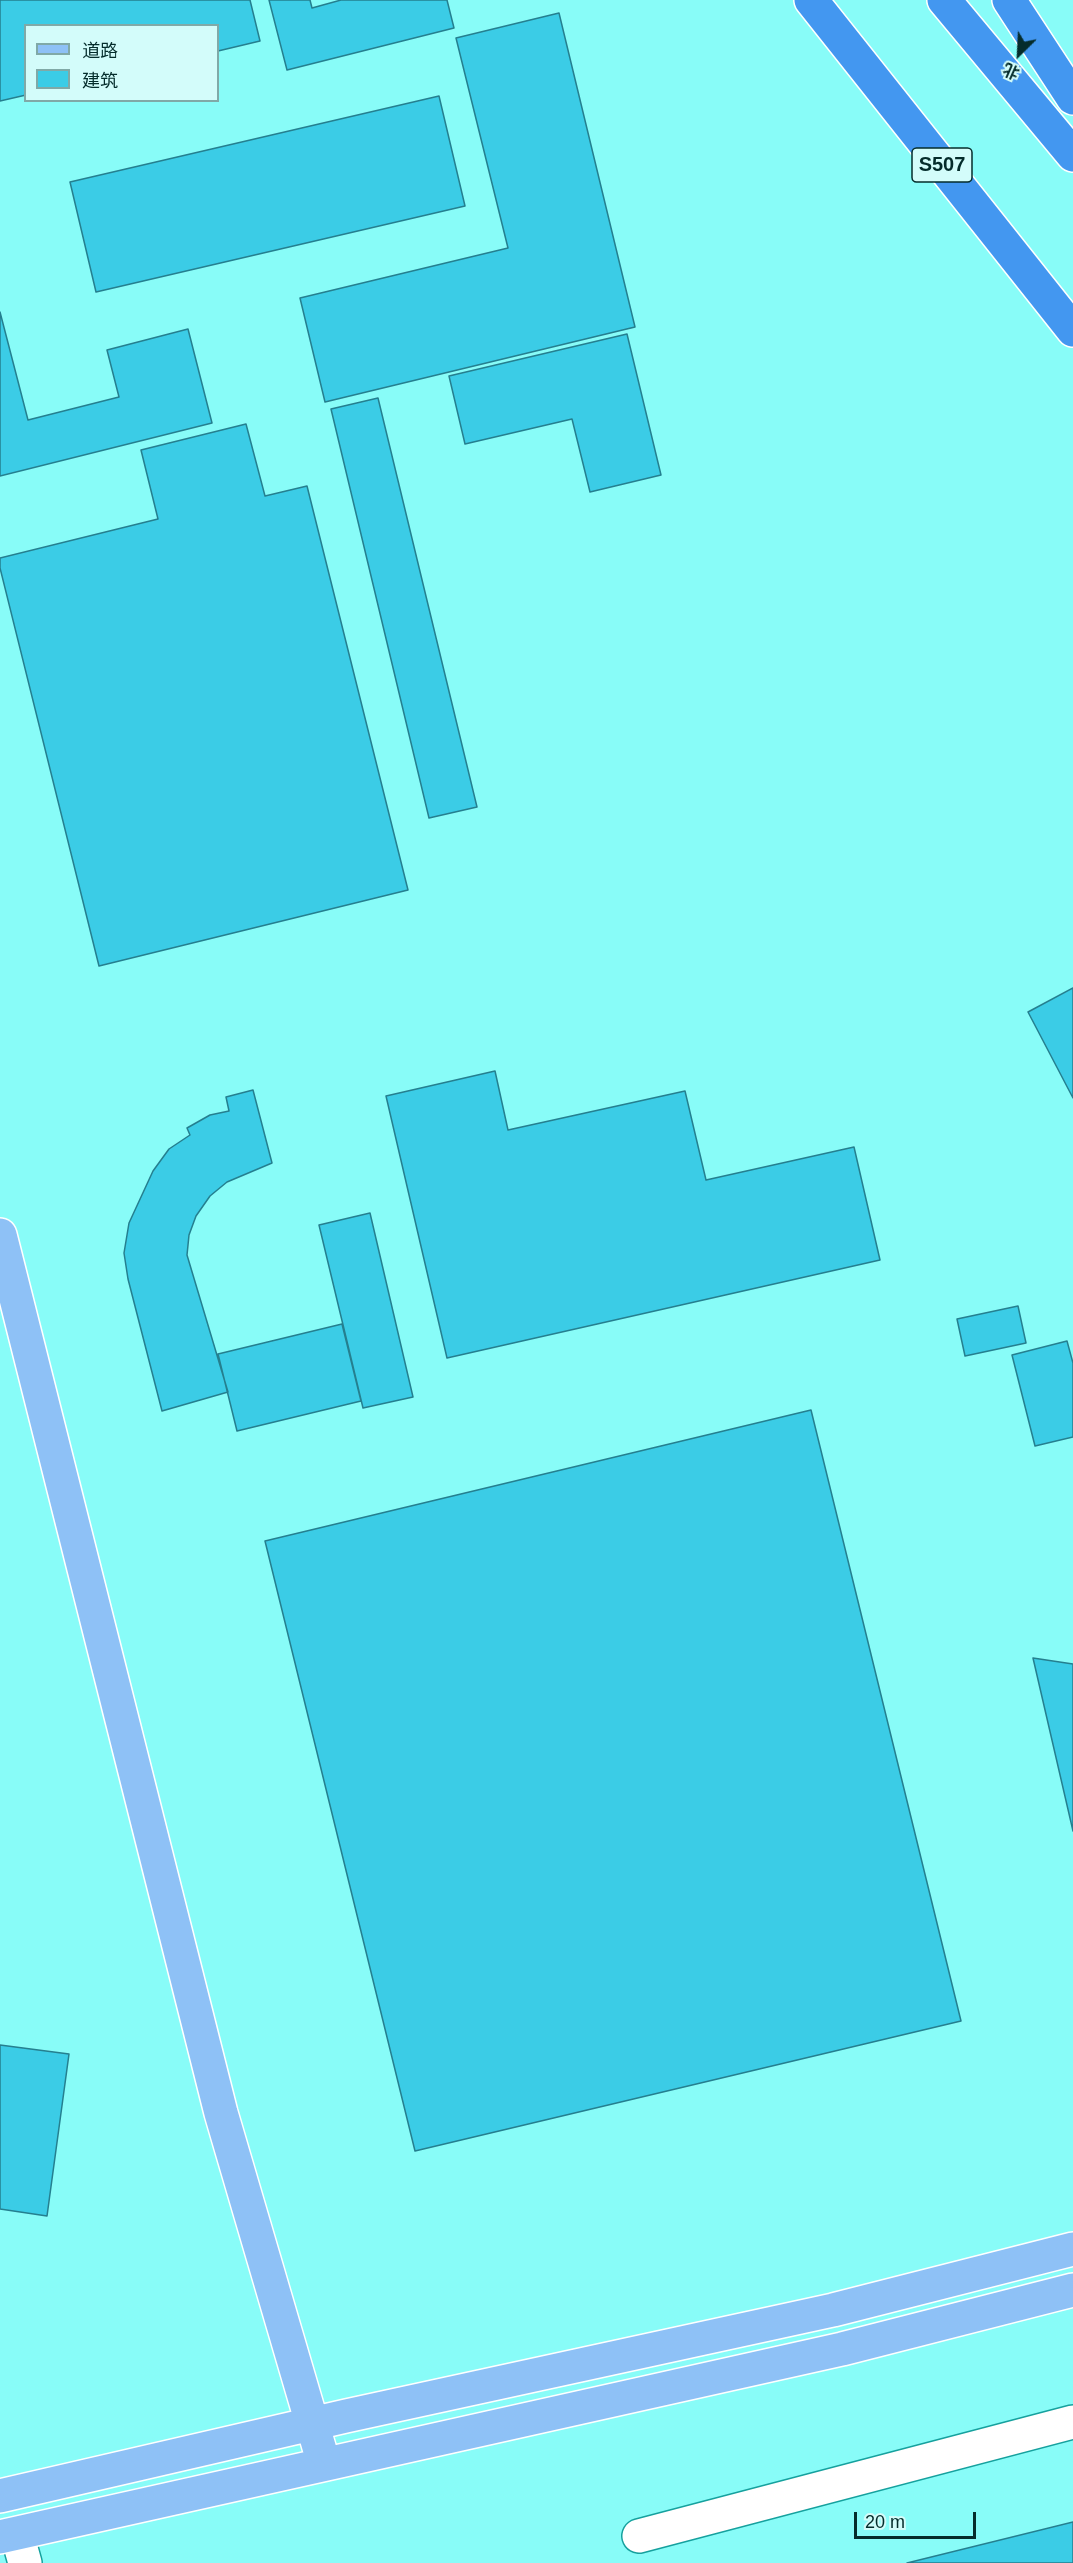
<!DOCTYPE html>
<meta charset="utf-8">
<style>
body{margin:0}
#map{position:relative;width:1073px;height:2563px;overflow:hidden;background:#88fcf8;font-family:Helvetica,"Noto Sans SC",sans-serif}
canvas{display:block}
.legend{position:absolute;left:24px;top:24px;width:195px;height:78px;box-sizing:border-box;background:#d3fcfa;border:2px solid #80a9a7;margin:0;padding:8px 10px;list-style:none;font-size:18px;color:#042c2b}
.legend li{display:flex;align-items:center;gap:12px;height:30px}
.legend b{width:30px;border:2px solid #80a9a7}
.north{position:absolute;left:989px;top:24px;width:60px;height:60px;-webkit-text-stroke:4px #d3fcfa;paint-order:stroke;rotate:204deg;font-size:16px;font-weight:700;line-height:24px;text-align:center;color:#042c2b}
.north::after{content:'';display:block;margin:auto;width:21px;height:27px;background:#042c2b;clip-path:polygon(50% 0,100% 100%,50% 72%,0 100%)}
.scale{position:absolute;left:854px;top:2512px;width:122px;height:27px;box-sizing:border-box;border:3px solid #042c2b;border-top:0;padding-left:8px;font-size:18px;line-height:21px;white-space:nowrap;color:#042c2b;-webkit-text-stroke:4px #d3fcfa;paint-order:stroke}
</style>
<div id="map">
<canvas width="1073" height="2563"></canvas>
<ul class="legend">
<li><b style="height:8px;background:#8ec1f6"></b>道路</li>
<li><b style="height:16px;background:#3bcce6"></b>建筑</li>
</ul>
<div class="north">北</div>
<div class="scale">20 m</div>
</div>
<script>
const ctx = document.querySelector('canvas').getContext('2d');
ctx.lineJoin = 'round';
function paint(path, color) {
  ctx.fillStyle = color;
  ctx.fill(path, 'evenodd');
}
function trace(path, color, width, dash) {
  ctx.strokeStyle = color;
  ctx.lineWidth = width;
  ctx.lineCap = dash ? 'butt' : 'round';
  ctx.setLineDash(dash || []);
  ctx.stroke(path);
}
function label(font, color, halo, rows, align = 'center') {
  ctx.font = font + ' Helvetica,sans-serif';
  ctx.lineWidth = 4.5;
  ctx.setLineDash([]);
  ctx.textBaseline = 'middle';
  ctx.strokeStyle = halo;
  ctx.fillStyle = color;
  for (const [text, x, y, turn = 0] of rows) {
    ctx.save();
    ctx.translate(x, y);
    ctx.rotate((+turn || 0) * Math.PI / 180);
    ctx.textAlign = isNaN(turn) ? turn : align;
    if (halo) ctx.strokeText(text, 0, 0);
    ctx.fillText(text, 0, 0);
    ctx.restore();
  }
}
const building = new Path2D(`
 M0,0H250L260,41L218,51V26H26V95L0,101Z
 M269,0H310L312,8L341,0H447L454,28L287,70Z
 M559,13L635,327L325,402L300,298L508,248L456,38Z
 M439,96L465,206L96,292L70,182Z
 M0,312L28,420L119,397L107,350L188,329L212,423L0,476Z
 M627,334L661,475L590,492L572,419L465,444L449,376Z
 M378,398L477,807L429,818L331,409Z
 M246,424L265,496L307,486L408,890L99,966L0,568V558L158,519L141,450Z
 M1073,988V1098L1028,1012Z
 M495,1071L508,1130L685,1091L706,1180L854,1147L880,1260L447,1358L386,1096Z
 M253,1090L272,1163L227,1182L210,1196L196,1216L189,1235L187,1255L228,1392L162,1411L128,1279L124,1253L129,1223L153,1171L169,1149L190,1135L187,1128L210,1115L229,1111L226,1097Z
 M370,1213L413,1397L363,1408L319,1225Z
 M1018,1306L1026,1343L965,1356L957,1319Z
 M342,1324L361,1401L237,1431L218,1354Z
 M1067,1341L1073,1363V1437L1035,1446L1012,1355Z
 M811,1410L961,2021L415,2151L265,1541Z
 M1033,1658L1073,1664V1831Z
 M0,2045L69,2054L47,2216L0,2209Z
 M1073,2522V2563H907Z`);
const minor = new Path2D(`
 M17,2534L25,2563
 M639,2536L1073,2422`);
const major = new Path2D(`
 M0,1235L221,2113L324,2464
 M0,2496L346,2416L833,2310L1073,2249
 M0,2537L842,2349L1073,2290`);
const highway = new Path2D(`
 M811,0L1073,330
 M944,0L1073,155
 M1009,0L1073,98`);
const shields = [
 [942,165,60]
];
const shieldNames = [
 ["S507",942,165]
];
paint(building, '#3bcce6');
trace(building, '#257f8f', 1.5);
trace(minor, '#16a19e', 36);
trace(major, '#fff', 36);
trace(highway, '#fff', 36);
trace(minor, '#fff', 33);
trace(major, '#8ec1f6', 33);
trace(highway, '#4397f0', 33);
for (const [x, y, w] of shields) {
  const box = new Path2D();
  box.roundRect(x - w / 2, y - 17, w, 34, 4.5);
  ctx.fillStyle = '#d3fcfa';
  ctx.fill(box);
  trace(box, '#042c2b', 1.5);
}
label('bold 20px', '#042c2b', null, shieldNames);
</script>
